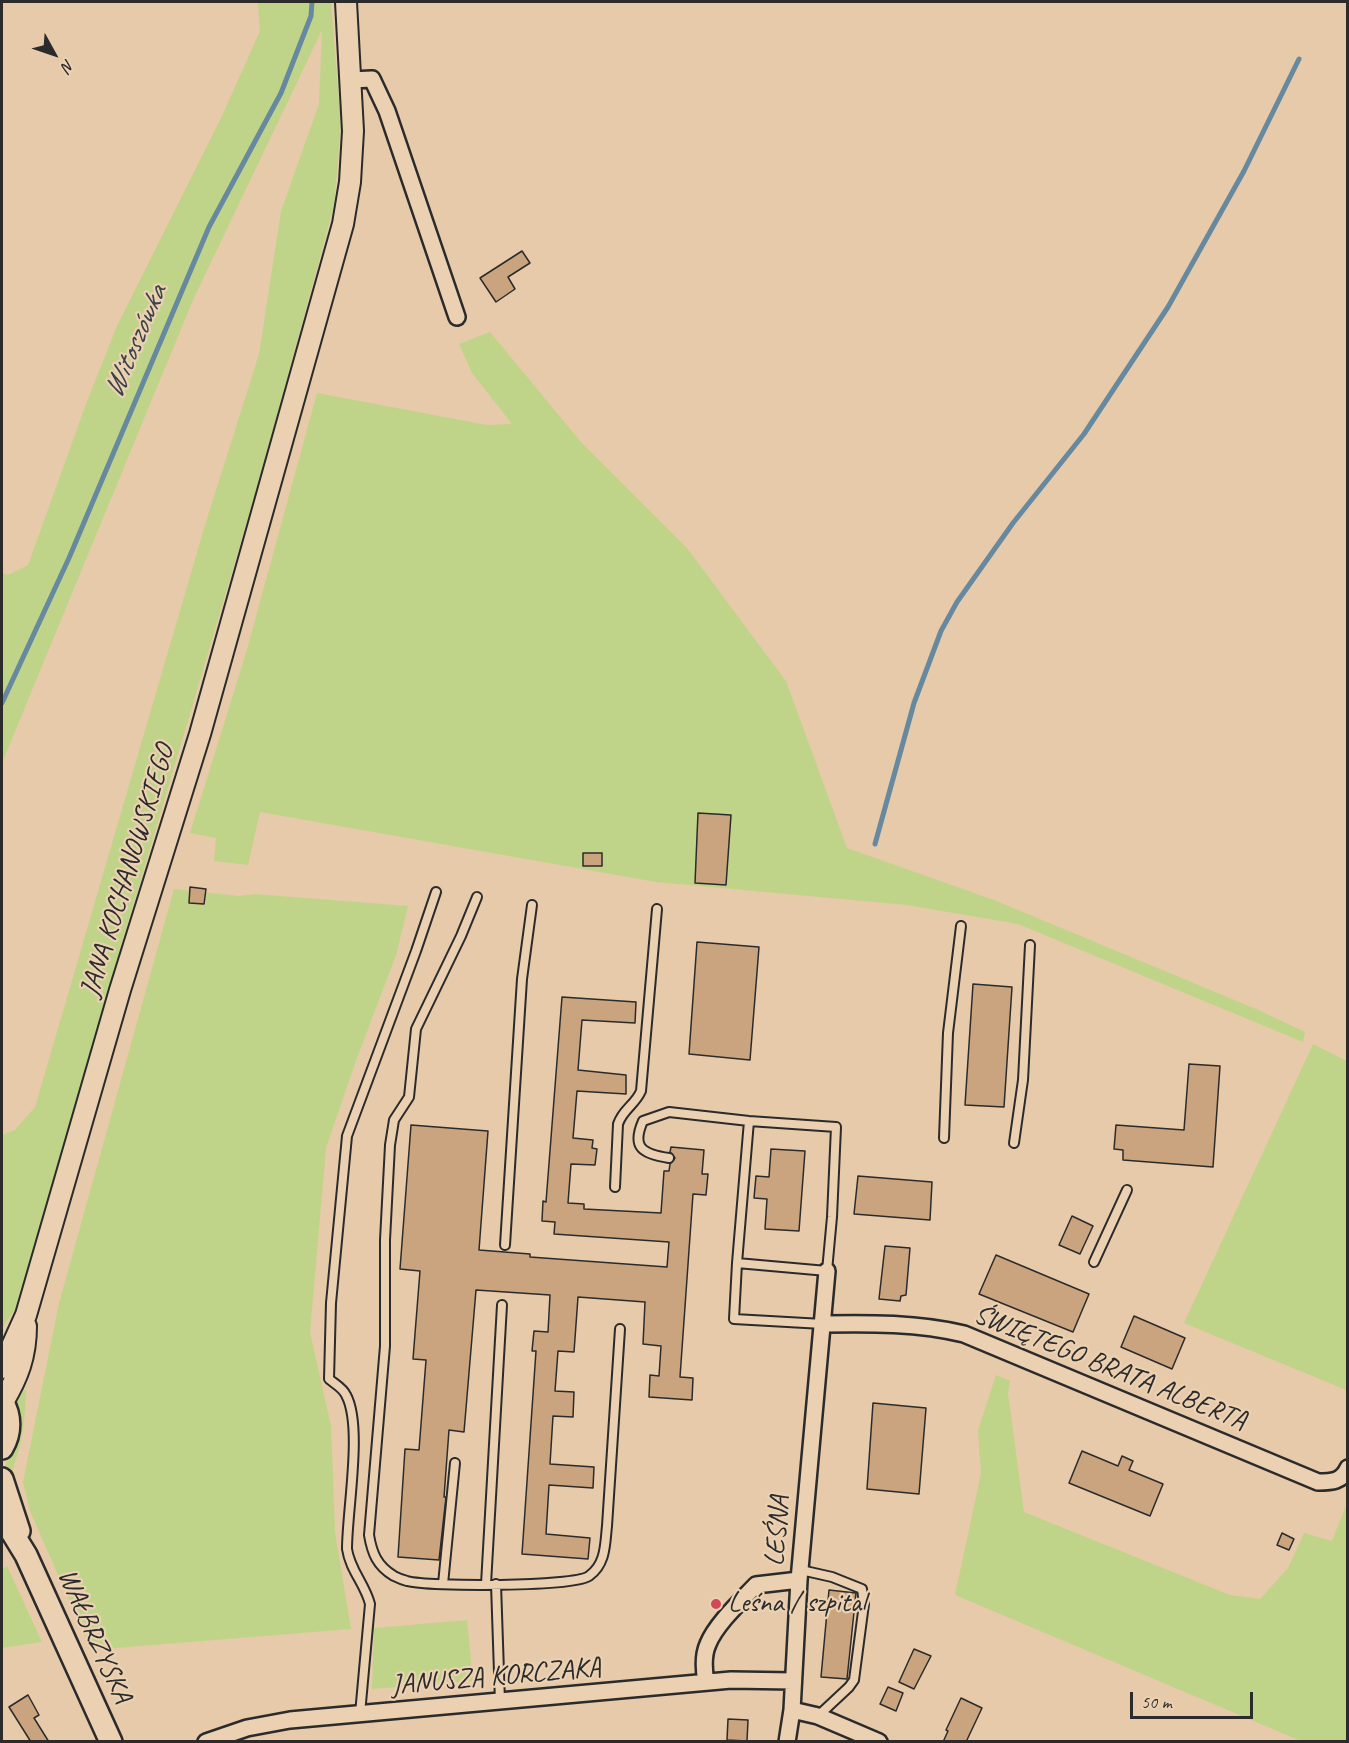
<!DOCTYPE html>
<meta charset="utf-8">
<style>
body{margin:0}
#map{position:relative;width:1349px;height:1743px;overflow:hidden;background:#e6caa9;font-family:Caveat,sans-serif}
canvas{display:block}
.frame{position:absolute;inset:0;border:3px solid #2b2b2b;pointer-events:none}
.north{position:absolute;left:24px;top:24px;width:60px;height:60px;-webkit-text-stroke:4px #ebd1b2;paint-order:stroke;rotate:130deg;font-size:16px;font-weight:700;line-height:24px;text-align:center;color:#2b2b2b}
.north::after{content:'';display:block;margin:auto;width:21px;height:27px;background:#2b2b2b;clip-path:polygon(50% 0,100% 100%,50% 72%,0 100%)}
.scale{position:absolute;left:1130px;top:1692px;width:123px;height:27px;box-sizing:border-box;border:3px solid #2b2b2b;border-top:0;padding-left:8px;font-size:18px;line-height:21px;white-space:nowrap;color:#2b2b2b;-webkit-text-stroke:4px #ebd1b2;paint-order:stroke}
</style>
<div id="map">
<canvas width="1349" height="1743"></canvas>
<div class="frame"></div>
<div class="north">N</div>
<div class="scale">50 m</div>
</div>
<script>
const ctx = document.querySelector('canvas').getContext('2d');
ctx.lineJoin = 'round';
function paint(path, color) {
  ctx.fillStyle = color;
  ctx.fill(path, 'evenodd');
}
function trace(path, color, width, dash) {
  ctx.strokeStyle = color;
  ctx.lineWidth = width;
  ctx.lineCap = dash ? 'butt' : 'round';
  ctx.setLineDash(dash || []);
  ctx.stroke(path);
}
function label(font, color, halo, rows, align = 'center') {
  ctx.font = font + ' Caveat,sans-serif';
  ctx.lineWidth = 4.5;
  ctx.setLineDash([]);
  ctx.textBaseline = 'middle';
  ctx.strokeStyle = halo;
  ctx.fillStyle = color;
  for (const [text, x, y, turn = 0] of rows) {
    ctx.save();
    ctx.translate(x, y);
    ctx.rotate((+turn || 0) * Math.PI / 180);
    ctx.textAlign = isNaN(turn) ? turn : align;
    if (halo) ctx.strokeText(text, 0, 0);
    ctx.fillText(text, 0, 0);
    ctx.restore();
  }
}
const green = new Path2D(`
 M258,2H331L341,125L334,206L257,488L122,943L46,1211L19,1304L2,1328V1135L15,1130L35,1107L205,525L259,354L281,211L319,104L322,30L193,300L2,763V573L8,575L28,565L86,404L117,326L221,118L260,31Z
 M490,332L581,442L687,548L786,681L847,848L994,900L1256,1009L1305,1032L1303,1042L1018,924L907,905L656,882L260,812L248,865L214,861L216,838L190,833L246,653L317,393L487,425L512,424L472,373L459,344Z
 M174,889L239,896L255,894L408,906L396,955L357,1058L326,1148L310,1332L331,1426L335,1532L351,1629L91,1650L30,1511L23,1482L59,1303Z
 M1313,1044L1347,1061L1348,1386L1346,1390L1184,1323Z
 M996,1375L1010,1381L1008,1393L1024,1512L1230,1595L1260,1599L1288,1568L1304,1533L1332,1541L1347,1503V1741H1301L955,1595L981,1473L978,1430Z
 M20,1386L26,1391C25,1422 22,1448 10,1476L6,1477C4,1463 9,1457 12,1444C17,1425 12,1406 20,1386Z
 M7,1566L42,1642L2,1648V1570Z
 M467,1620L473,1681L372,1689L374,1628Z`);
const stream = new Path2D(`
 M2,703L69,558L209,227L281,93L311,16L312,2
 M875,844L914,703L941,631L957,602L1013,523L1084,434L1168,307L1244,171L1299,59`);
const building = new Path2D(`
 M522,251L530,263L508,277L515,289L496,302L480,278Z
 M698,813L731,815L726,885L695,883Z
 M583,853H602V866H583Z
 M190,887L206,889L204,904L189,903Z
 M697,942L759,947L750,1060L689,1054Z
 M973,984L1012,987L1004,1107L965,1105Z
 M562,997L636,1002L635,1023L582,1020L578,1070L626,1075V1094L577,1091L573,1138L593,1140L592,1148L597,1149L595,1165L571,1164L568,1203L584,1204V1209L661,1213L664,1171H669L670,1164L675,1158L670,1152L671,1147L704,1150L702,1174H708L706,1195L693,1194L680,1377L693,1378L692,1400L649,1397L650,1375L659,1376L661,1346L643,1344L645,1302L578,1297L574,1352L558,1351L555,1391L574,1392L573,1417L553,1416L550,1464L594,1467L593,1488L549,1485L546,1534L590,1538L588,1559L522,1554L536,1351H532L534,1331L548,1332L550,1295L476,1290L464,1432L449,1430L444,1497H446L439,1560L398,1557L405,1449L419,1450L426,1360L413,1359L420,1271L400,1269L411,1125L488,1131L479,1250L530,1254V1257L667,1267L669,1242L554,1234L555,1222L542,1221L543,1201L546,1202Z
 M1189,1064L1220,1066L1213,1167L1123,1160V1150L1114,1149L1116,1125L1184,1130Z
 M771,1149L805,1151L799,1231L765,1229L767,1199L754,1198L756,1176L769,1177Z
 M858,1176L932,1182L930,1220L854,1214Z
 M1072,1216L1093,1226L1080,1254L1059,1245Z
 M885,1246L910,1248L906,1295L901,1296L900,1301L879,1299Z
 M996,1255L1089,1294L1073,1332L979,1294Z
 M1134,1316L1185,1338L1172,1369L1121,1347Z
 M873,1403L926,1408L919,1494L867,1489Z
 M1082,1451L1118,1466L1122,1456L1133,1461L1129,1470L1163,1484L1150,1516L1069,1483Z
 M1282,1533L1294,1539L1289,1550L1277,1545Z
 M829,1590L856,1593L847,1679L821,1677Z
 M914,1649L931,1656L914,1689L899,1682Z
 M888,1687L903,1693L896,1711L880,1704Z
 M28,1695L39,1715L34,1718L49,1742H31L9,1707Z
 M961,1698L982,1708L966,1742H943L948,1731L946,1730Z
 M728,1719L748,1720L747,1741L727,1740Z`);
const service = new Path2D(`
 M477,897L461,936L416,1029L409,1097L394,1120L390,1145L385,1240V1346L369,1535C372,1553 377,1566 394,1576C398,1578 403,1580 407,1581C428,1587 574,1587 589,1576C606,1564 605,1544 607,1526L620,1329
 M944,1138L948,1033L961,926
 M1014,1143L1023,1080L1030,945
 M669,1158C643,1154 631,1148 643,1121L669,1112L749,1121L836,1127L832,1217L827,1271L737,1263L734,1319L823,1324
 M615,1187L618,1124C623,1109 635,1105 641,1091L657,909
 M505,1245L522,979L532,905
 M1094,1262L1127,1190
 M737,1263L749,1121
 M801,1570L832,1577L862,1589L864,1604L854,1680L849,1687L818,1716
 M443,1584L455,1463
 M486,1584L502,1305
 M496,1584L500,1702
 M360,1714L370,1604C365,1584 350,1570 347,1549C347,1510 363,1426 346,1395C343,1388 335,1384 329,1379L331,1303L347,1136L416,951L436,892`);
const minor = new Path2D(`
 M351,80L372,79L387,111L457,317
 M823,1324C869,1323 919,1323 964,1334L1318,1482C1331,1482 1342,1482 1348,1468
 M706,1682C704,1671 703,1655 708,1644C716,1624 741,1601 756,1585L799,1580
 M792,1710L818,1716L879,1742
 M206,1742L247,1728L290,1720L731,1680L793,1681
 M787,1742L792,1710L799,1580L827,1271`);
const tertiary = new Path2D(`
 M2,1368L26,1315L120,990L200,734L343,224L350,182L353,131L346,2
 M3,1402C18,1377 26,1356 26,1326`);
const secondary = new Path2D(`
 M2,1401C11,1416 11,1433 2,1448
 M2,1479L19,1531
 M2,1516L26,1555L111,1742`);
const markers = [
 [716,1604,6,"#d1495b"]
];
const streetNames = [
 ["JANA KOCHANOWSKIEGO",128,871,-73],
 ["ŚWIĘTEGO BRATA ALBERTA",1110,1368,22],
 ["LEŚNA",778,1531,-85],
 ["WAŁBRZYSKA",94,1636,66],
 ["JANUSZA KORCZAKA",496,1677,-5]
];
const poiNames = [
 ["Leśna / szpital",728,1604]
];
const waterNames = [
 ["Witoszówka",136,342,-67]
];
paint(green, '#c0d489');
trace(stream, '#66899f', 5);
paint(building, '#c9a47f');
trace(building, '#2b2b2b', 1.5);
trace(service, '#2b2b2b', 12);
trace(minor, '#2b2b2b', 20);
trace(tertiary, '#2b2b2b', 24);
trace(secondary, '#2b2b2b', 26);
trace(service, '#ebd1b2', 8);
trace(minor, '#ebd1b2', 15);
trace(tertiary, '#ebd1b2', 20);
trace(secondary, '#ebd1b2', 21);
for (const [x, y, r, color] of markers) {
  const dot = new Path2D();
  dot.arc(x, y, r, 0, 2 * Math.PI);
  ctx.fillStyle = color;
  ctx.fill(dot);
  trace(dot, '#ebd1b2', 2);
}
label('28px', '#2b2b2b', '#ebd1b2', streetNames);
label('28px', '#2b2b2b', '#ebd1b2', poiNames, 'left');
label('italic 30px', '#3a4348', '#ebd1b2', waterNames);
</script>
